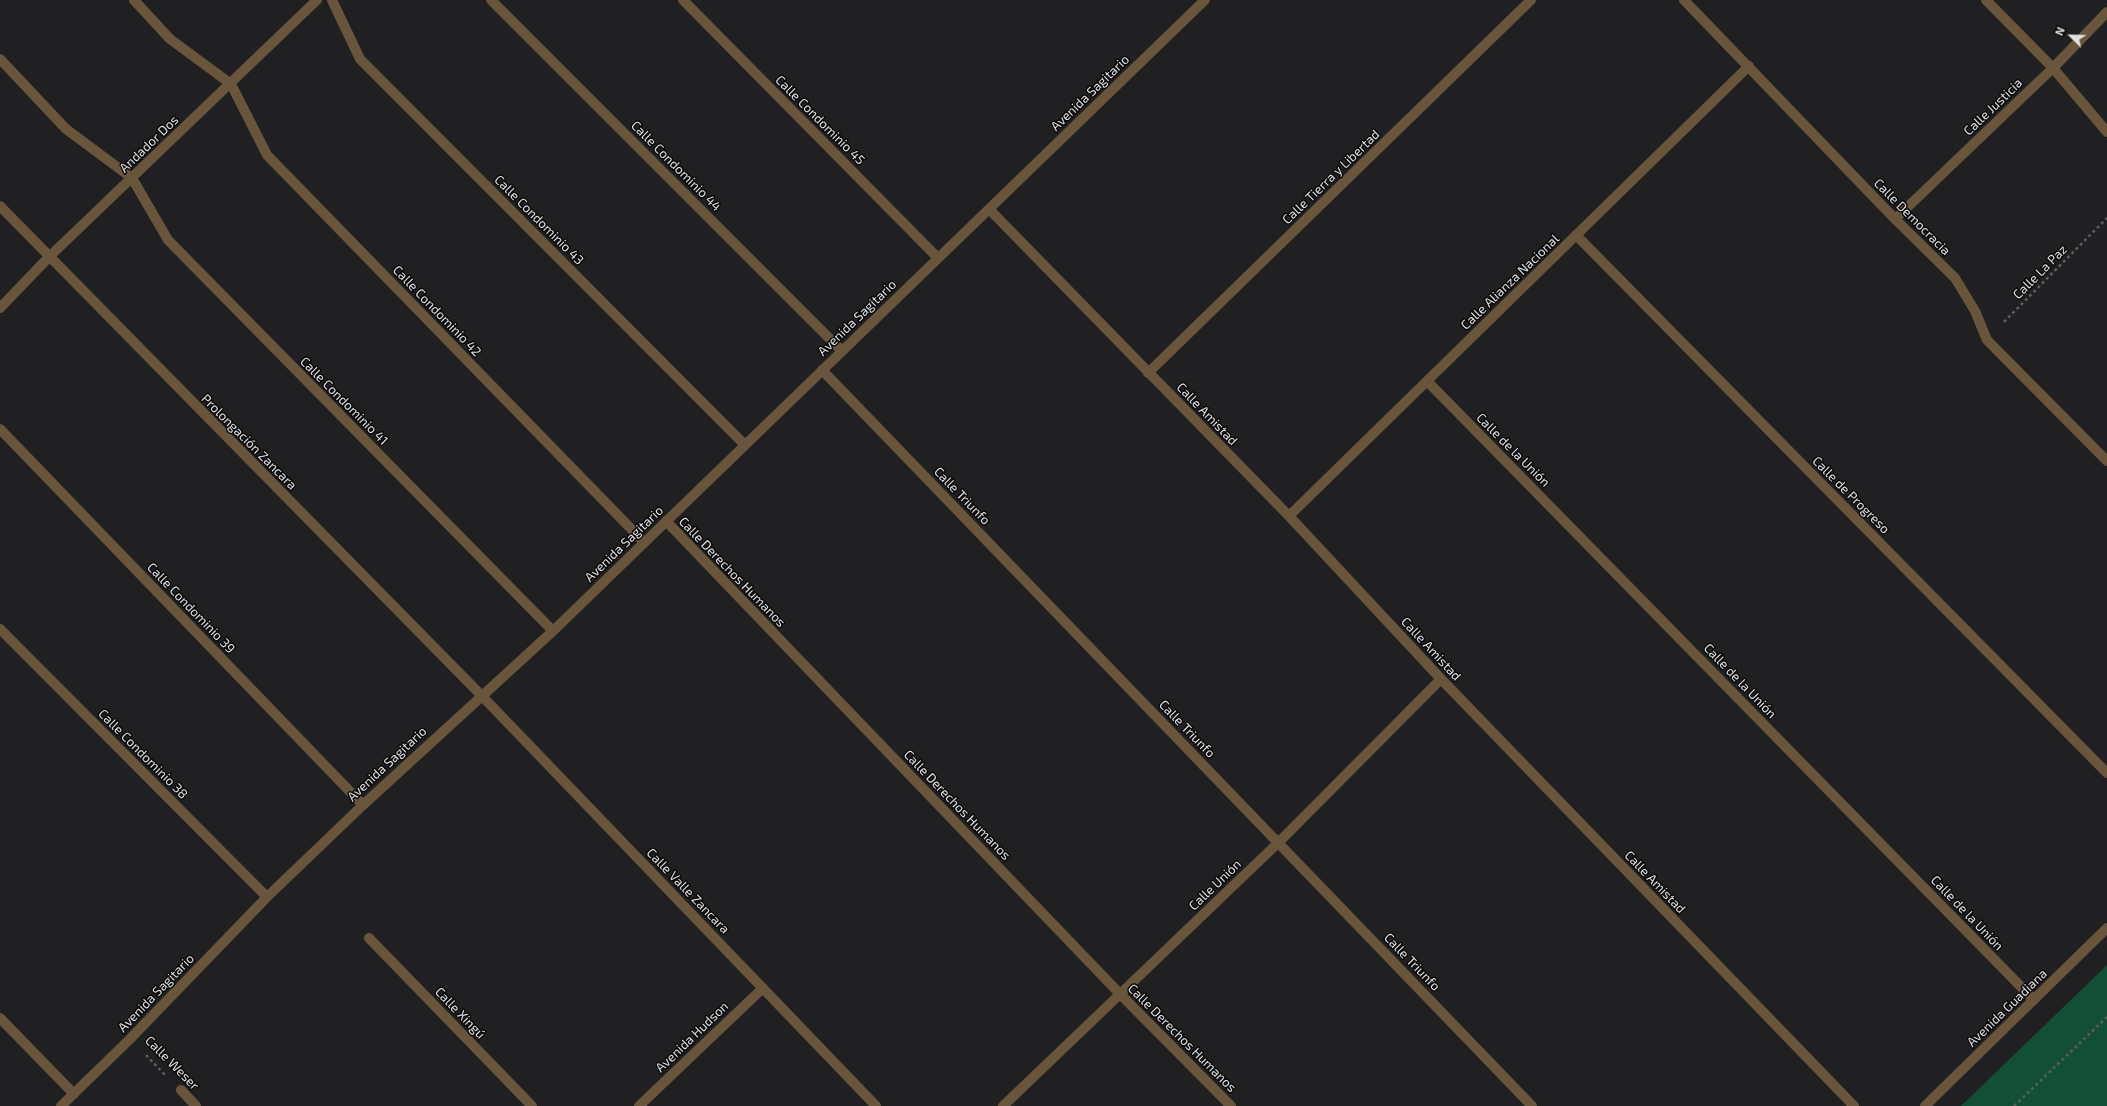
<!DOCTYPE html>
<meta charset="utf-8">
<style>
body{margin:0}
#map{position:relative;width:2107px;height:1106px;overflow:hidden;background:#202023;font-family:"Exo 2",sans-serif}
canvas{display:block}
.north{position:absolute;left:2051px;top:16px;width:40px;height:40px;-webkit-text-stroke:3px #0a0a0b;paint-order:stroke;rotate:293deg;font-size:11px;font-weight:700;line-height:16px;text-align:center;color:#e0e0e2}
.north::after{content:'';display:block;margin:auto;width:14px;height:18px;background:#e0e0e2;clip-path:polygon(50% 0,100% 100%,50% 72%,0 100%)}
</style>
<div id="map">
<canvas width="2107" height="1106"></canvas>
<div class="north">N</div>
</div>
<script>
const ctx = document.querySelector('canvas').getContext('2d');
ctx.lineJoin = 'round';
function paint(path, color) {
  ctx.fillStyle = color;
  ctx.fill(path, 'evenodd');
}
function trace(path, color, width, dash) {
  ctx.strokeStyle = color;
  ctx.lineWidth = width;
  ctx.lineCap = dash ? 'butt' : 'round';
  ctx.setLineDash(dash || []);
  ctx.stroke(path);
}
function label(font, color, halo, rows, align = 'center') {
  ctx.font = font + ' "Exo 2",sans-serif';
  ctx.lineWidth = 3;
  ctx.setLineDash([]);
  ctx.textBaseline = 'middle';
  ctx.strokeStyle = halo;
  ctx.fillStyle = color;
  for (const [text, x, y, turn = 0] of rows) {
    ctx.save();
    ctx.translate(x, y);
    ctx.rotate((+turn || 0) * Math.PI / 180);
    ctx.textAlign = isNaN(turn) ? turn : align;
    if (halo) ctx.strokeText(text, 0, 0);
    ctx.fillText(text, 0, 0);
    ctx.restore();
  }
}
const green = new Path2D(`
 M2107,965V1106H1961Z`);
const path = new Path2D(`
 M2004,322L2107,218
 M146,1055L166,1076
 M2014,1106L2107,1017`);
const minor = new Path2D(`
 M134,0L170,39L231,84L267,155L644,542
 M332,0L360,59L745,445
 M491,0L842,351
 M683,0L938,258
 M1684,0L1895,219L1955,278L1975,311L1987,340L2107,461
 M1986,0L2053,68L2107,132
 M0,59L66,129L132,178L168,240L553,631
 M0,206L481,695L876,1106
 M989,209L1289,516L1441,679L1854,1106
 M1895,219L2053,68L2107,12
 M1576,235L2107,773
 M0,308L49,257L317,0
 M822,370L1532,1106
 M1148,373L1531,0
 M1427,381L2034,1000
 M0,429L363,805
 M1289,516L1749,66
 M666,521L1120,994L1231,1106
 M0,629L267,897
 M369,938L532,1106
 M0,1018L74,1094
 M181,1090L196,1106
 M61,1106L130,1039L267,897L363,805L553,631L1205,0
 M639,1106L763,988
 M1003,1106L1279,842L1441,679
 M1925,1106L2107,928`);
const streetNames = [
 ["Avenida Sagitario",1090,93,-44],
 ["Calle Justicia",1993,107,-44],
 ["Calle Condominio 45",820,120,45],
 ["Andador Dos",149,144,-44],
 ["Calle Condominio 44",676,166,45],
 ["Calle Tierra y Libertad",1331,177,-44],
 ["Calle Democracia",1912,217,45],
 ["Calle Condominio 43",539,220,45],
 ["Calle La Paz",2040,272,-45],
 ["Calle Alianza Nacional",1510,282,-44],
 ["Calle Condominio 42",437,311,46],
 ["Avenida Sagitario",857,318,-44],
 ["Calle Condominio 41",344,401,45],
 ["Calle Amistad",1207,414,46],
 ["Prolongación Zancara",249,442,45],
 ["Calle de la Unión",1513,450,45],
 ["Calle de Progreso",1851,495,45],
 ["Calle Triunfo",962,496,46],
 ["Avenida Sagitario",624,544,-44],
 ["Calle Derechos Humanos",732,572,46],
 ["Calle Condominio 39",191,608,46],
 ["Calle Amistad",1431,649,47],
 ["Calle de la Unión",1740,681,46],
 ["Calle Triunfo",1187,729,46],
 ["Calle Condominio 38",143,754,45],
 ["Avenida Sagitario",387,764,-43],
 ["Calle Derechos Humanos",957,805,46],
 ["Calle Amistad",1655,882,46],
 ["Calle Unión",1215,885,-44],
 ["Calle Valle Zancara",688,891,46],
 ["Calle de la Unión",1967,913,46],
 ["Calle Triunfo",1412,962,46],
 ["Avenida Sagitario",156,993,-46],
 ["Avenida Guadiana",2007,1008,-44],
 ["Calle Xingú",460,1013,46],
 ["Avenida Hudson",692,1037,-44],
 ["Calle Derechos Humanos",1182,1038,45],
 ["Calle Weser",172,1063,45]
];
paint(green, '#134f37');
trace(path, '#5c5c5f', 2.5, [3, 3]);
trace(minor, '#69553c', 10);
label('13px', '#e0e0e2', '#0a0a0b', streetNames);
</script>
